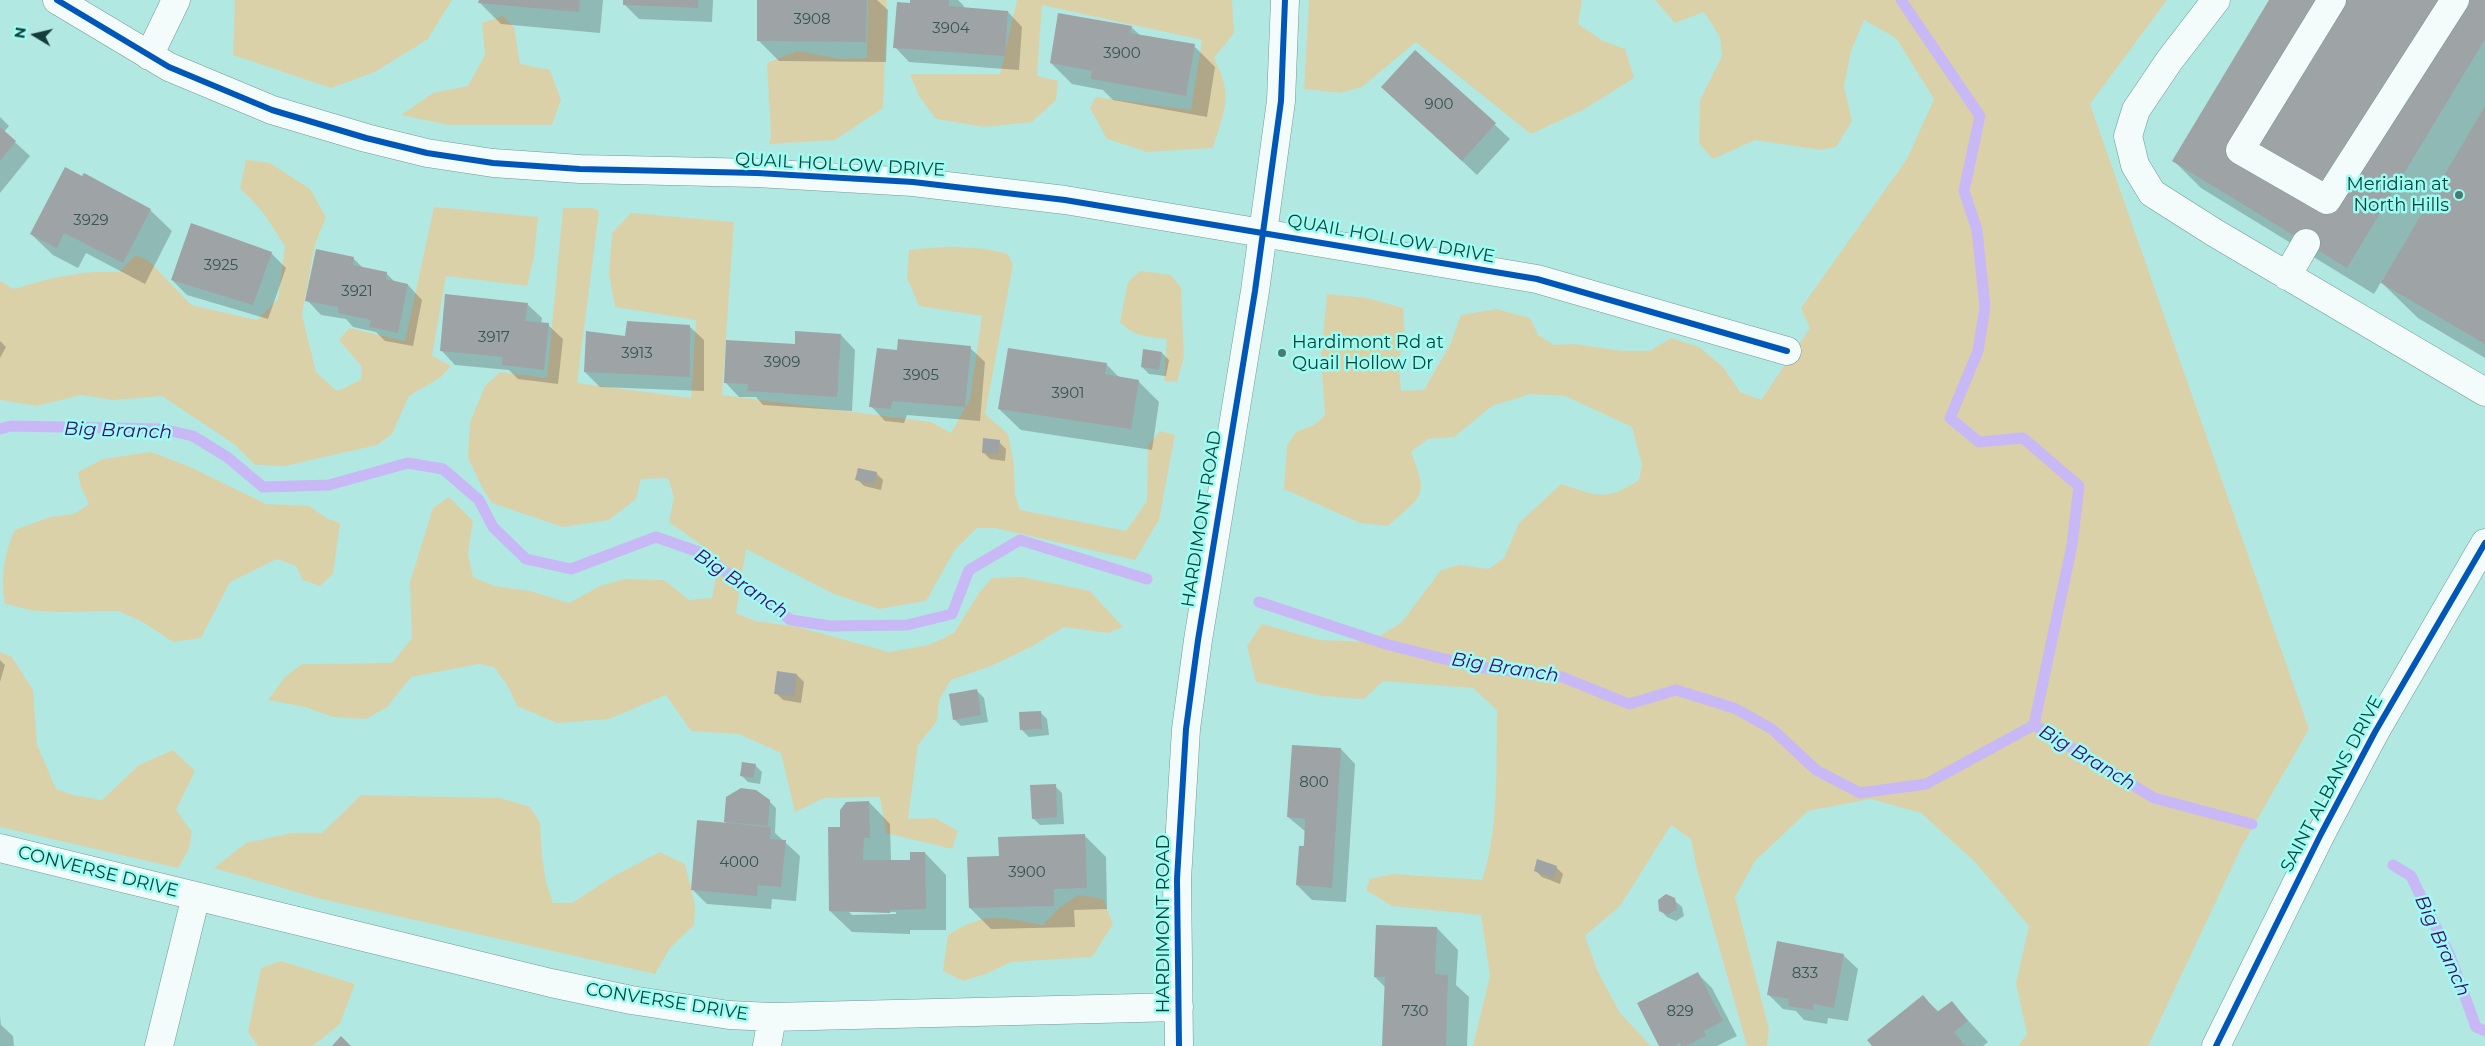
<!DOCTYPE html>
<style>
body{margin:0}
#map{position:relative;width:2485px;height:1046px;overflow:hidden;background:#b2e8e2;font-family:Montserrat,sans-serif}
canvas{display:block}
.north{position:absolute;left:10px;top:10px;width:50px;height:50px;-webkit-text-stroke:4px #9cfef3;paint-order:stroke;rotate:279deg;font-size:14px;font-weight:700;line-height:20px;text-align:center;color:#123d39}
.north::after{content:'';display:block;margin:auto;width:18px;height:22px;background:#123d39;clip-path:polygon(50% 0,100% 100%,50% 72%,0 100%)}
</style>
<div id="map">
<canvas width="2485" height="1046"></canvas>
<div class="north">N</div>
</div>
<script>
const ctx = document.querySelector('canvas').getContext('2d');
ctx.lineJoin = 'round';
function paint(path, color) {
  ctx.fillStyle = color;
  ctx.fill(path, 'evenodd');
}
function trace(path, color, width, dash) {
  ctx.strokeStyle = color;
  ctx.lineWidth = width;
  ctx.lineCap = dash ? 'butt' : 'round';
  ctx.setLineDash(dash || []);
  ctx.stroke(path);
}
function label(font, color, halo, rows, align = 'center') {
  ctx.font = font + ' Montserrat,sans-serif';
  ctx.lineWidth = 5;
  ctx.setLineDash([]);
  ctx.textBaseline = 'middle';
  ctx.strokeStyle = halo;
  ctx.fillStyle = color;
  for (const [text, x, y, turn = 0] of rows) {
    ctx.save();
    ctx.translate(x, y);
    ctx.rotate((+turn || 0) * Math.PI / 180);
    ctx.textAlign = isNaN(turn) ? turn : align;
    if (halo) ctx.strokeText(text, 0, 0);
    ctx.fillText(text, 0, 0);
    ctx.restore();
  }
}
const green = new Path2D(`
 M235,0H452L428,39L375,72L331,88L233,55Z
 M868,0H887L883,108L835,140L769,144L771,136L767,63L797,51L841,59L867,58Z
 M1017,0H1232L1234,33L1214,58C1234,98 1225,107 1213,148L1147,152L1107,139L1090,108L1096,97L1191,110L1202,40L1042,5L1037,76L1058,81L1056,100L1032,122L984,127L936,119L919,96L910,74H1000Z
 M1309,0H1582L1578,24L1603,41L1625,49L1634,78L1583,110L1531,134L1416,42L1362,87L1340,93L1304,89Z
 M1655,0H2167L2090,104L2309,729L2242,846L2148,1046H2018L2027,1034L2016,983L2029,926L1975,862L1921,813L1871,799L1808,811L1755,861L1735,897L1769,1029L1767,1046H1747L1697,869L1691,839L1671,825L1620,906L1585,936L1598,972L1620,1013L1651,1046H1473L1490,976L1481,915L1392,906L1366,890L1370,879L1393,874L1482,880C1499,831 1496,763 1497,710L1473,688L1383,681L1364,699L1322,696L1256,682L1247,646L1262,624L1319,640L1370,642L1402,622L1441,570L1459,565L1489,569L1504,558L1519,523L1561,484C1599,496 1604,502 1639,480L1642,465L1632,427L1565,396L1530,394L1492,406L1454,437L1428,439L1411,452C1429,498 1423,495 1388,526L1360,523L1284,489L1287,446L1296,432L1314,425L1325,415L1321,356L1327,294L1367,298L1403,308L1405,340L1398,361L1401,391L1424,390L1450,345L1461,315L1496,309L1530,318L1538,335L1554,345L1574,344L1623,351H1650L1671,338L1699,347L1723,367L1740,392L1761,400L1810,328L1801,308L1907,159L1934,99L1896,38L1864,20L1851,51L1844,86L1852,121L1836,147L1821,150L1755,140L1713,159L1699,143L1700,100L1722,56L1720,37L1704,12L1675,23Z
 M503,16L514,27L520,64L550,70L561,100L552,125H449L401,115L433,93L468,86L485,55L482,23Z
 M246,160L270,163L310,189L326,217L315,244L302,315L316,372L337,391L361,380L362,367L339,340L349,328L405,341L434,207L538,217L534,257L527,286L446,276L432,356L451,366L441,377L409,396L392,434L377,445L285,466L255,465L234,444L162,396L113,400L81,395L37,406L0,400V281L14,289C49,278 82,270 119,272L136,255L149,261L191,305L257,320L278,299L285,246L262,211L240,188Z
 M563,208H593L599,211L577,383L691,398L696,320L615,307L609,274L612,233L631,213L734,222L722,395L931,422L951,433L970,399L982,316L919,306L907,278L909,250C944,246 974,245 1008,254L1013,265L985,414L1008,434L1014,465L1015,495L1020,510L1126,531L1147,501L1148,445L1160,431L1175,435L1159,520L1135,560L995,528H977L954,551L926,601L879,609L834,594L746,549L736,613L755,621L798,627L889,652L929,645L954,633L979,593L992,578L1022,577L1090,591L1123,627L1108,633L1064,627L1031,647L991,666L951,680L939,700L937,721L918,745L908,819L935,818L958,831L952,849L886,833L880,797L824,798L795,812L781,753L739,734L691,731L666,695L609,719L557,723L517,706L509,688L494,667L478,664L411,677L387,707L366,719L333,717L305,707L268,700L285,677L302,664L392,663L412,638L410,582L433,508L449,497L473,521L468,554L473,577L494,586L530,591L569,603L600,586L625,579L664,580L689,600L712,598L720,558L669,522L674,497L668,478L641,479L636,499L609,520L563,527L492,503L483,489L468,458L470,422L485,386L500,372L547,378Z
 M1140,271L1171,275L1181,288L1184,357L1177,382L1164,381L1167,339C1148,337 1134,337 1120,322L1128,282Z
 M151,452L188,466L266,504L309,506L326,518L340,523L333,574L320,586L303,580L296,566L277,559L230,582L201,638L173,642L143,622L118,611L62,612L35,611L5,604C0,581 4,552 15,530L50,517L74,514L89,504L81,487L78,472L103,459Z
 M0,652L12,657L33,690L37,745L56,789L73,795L102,800L139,765L173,750L195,771L176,810L192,832L189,849L178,868L0,827Z
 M361,795L500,798L530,807L540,823L542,857L546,882L553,903H572L612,877L660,852L685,864L695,905L694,925L670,948L655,974L317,898L214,868L246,843L292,833H322Z
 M1079,895L1103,899L1113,924L1092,957L1011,962L986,974L963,981L943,971L948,935C987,910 1000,918 1043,925L1060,907Z
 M281,961L355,984L340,1024L313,1046H258L248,1032L261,968Z`);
const shadow = new Path2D(`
 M480,0H603L600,33L501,24L480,3Z
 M625,0H713L712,22L639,19L625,5Z
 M758,0H877L888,10L886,62L779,61L758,40Z
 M911,0H958L964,6V9L1008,12L1022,27L1019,70L909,62L895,47Z
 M2271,0H2485V358L2418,318L2381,282L2374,294L2201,188L2174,161Z
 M1131,27L1141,36L1194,46L1215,67L1207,117L1113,100L1103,90L1072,84L1051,63Z
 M1416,51L1510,139L1477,175L1383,87Z
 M0,117L9,126L4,132L30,156L0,193Z
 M150,210L172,231L145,284L86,253L78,268L53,255L31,234Z
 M271,253L286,268L268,319L187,295L172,280Z
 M353,258L363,268L386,273L396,283L408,285L422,300L413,346L385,341L376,332L353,327L346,319L321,315L307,300Z
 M527,304L542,318L541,324L548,325L563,339L558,384L518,379L509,370L455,365L441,350Z
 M689,326L704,340V391L600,387L585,372L627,338Z
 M841,335L855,350L852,411L763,405L756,397H739L725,382L796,346Z
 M0,341L6,347L0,358Z
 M970,348L985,362L980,421L907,415L904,423L885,421L871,406L898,352Z
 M1162,353L1169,360L1166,376L1149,374L1142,367Z
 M1106,364L1120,378L1138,381L1159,402L1152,450L1021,430L999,409Z
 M999,442L1006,449L1005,461L990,459L983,452Z
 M876,473L883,480L881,490L864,486L857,479Z
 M0,660L5,665L0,682Z
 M797,675L804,682L801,703L783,700L776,693Z
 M977,691L984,698L988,722L961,726L954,719Z
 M1040,712L1047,719L1049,735L1029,737L1022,730Z
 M1341,749L1355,764L1346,902L1312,900L1297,885L1306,832L1288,817Z
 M755,765L762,772L760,784L748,782L741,775Z
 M1055,786L1062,793L1064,824L1040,825L1033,818Z
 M769,801L776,808L775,833L800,856L796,901L772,899L771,909L707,904L692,889L728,824L725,822Z
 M869,802L890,824L891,861H912L925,853L946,875V930H910V934L852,932L830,911L841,828ZM849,912H896V914L852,915Z
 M1085,836L1106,857L1107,909L1074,910L1075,927L991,929L970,908L1000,857Z
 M1556,867L1563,874L1560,884L1542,877L1535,870Z
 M1674,900L1682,907L1684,916L1676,921L1667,917L1660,910Z
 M1437,928L1458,950L1456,985L1469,997L1467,1046H1383L1385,987L1375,977Z
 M1843,955L1858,969L1848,1021L1828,1018L1827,1024L1804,1020L1796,1011L1783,1009L1768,994Z
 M1698,974L1712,988L1737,1036L1717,1046H1661Z
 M1923,997L1939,1012L1952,1003L1988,1042L1983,1046H1873Z
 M0,1016L1,1025L13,1036L14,1046H0Z`);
const stream = new Path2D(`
 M1901,0L1980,116L1964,191L1977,230L1985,307L1978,351L1950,418L1979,442L2023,438L2079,486L2072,545L2034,725
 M0,429L11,426L162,429L193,436L227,457L263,487L329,485L408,463L443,469L479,500L493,527L526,559L571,569L656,537L699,552L791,620L830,626L907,625L952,614L969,570L1020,540L1147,579
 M1259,602L1389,645L1476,667L1562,677L1629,704L1676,690L1734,708L1772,729L1816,770L1860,793L1926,784L2034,725
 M2034,725L2154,798L2252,824
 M2393,865L2411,876L2450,956L2476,1027L2485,1031`);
const building = new Path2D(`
 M479,0H580L579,12L478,3Z
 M623,0H698V8L623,5Z
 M757,0H867L866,42L757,41Z
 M910,0H949V6L1008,11L1005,56L893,48L897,2L910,3Z
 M2269,0H2485V39L2347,268L2172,161Z
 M1058,13L1132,26L1130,33L1195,44L1186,96L1091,79L1092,71L1050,63Z
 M1415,50L1496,123L1462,161L1381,87Z
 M2485,106V344L2381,283Z
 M0,127L16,141L0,161Z
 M65,167L82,176L84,173L151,209L123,263L64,233L57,248L30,234Z
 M191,223L272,252L253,305L171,280Z
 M316,249L354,257L353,265L387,272L386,279L408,284L398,333L369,327L371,320L338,313V307L305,301Z
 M445,294L528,303L525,321L549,323L544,370L502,365L503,357L440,351Z
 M627,321L690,325V377L584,372L586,331L625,336Z
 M795,331L841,334L837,397L747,391L748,384L724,383L726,340L795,344Z
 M898,339L971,346L965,407L893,401L890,409L869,407L877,348L897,350Z
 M1008,348L1107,363L1105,374L1139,380L1131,429L998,409Z
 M1143,349L1162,352L1159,370L1141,367Z
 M983,438L1000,440L998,454L982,453Z
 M858,468L877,472L874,484L855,480Z
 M777,671L797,674L794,696L774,694Z
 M977,689L981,715L953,720L949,694Z
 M1041,711L1042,729L1020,730L1019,712Z
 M1292,745L1341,748L1332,888L1296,885L1299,846H1304L1305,819L1287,817Z
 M742,762L756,764L753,778L740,776Z
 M1056,784L1057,817L1032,819L1030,785Z
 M741,788L756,790L770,800L768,826L724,822L726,797Z
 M869,801L870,838H864L863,860H910V852H925L926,909L890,910V913L829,911L828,827H840V810L846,802Z
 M697,820L771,827L770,839L786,840L781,887L758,885L757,896L691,890Z
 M1085,834L1087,888L1054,889V906L969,908L967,857L999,856L998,837Z
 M1537,859L1557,866L1553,878L1534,871Z
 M1666,894L1675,898L1677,909L1668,915L1659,911L1658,900Z
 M1376,925L1437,927L1435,974L1448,975L1446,1046H1382L1385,977H1374Z
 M1777,941L1844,954L1834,1008L1814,1004L1813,1010L1788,1006L1789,999L1767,995Z
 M1698,972L1723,1021L1704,1031L1706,1036L1686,1046H1681L1680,1043L1675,1046H1659L1637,1003Z
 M1923,995L1937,1012L1952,1001L1968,1021L1954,1032L1965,1046H1872L1867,1040Z
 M341,1036L351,1046H332Z`);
const minor = new Path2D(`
 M57,0L169,67L272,110L366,138L427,153L493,163L580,169L757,173L913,182L1065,200L1537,279L1787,351
 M2216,0L2169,61L2136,110L2128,136L2135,165L2152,193L2215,233L2485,392
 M2332,0L2240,150L2327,200L2455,0
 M149,56L176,0
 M2287,276L2306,243
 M0,848L551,983L631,1000L729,1015L772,1017L1179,1007
 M159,1046L196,896
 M767,1046L772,1017
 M1179,1046L1177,879L1186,729L1198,640L1255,291L1281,101L1285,0
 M2216,1046L2321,834L2375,732L2485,543`);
const cycleway = new Path2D(`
 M57,0L169,67L272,110L366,138L427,153L493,163L580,169L757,173L913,182L1065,200L1537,279L1787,351
 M1179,1046L1177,879L1186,729L1198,640L1255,291L1281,101L1285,0
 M2216,1046L2321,834L2375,732L2485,543`);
const markers = [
 [2459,195,5,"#4a7974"],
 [1282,353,5,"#4a7974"]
];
const numberNames = [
 ["3908",812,20],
 ["3904",951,29],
 ["3900",1122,54],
 ["900",1439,105],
 ["3929",91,221],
 ["3925",221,266],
 ["3921",357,292],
 ["3917",494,338],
 ["3913",637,354],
 ["3909",782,363],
 ["3905",921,376],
 ["3901",1068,394],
 ["800",1314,783],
 ["4000",739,863],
 ["3900",1027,873],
 ["833",1805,974],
 ["730",1415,1012],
 ["829",1680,1012]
];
const streetNames = [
 ["QUAIL HOLLOW DRIVE",840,165,3],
 ["QUAIL HOLLOW DRIVE",1391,239,10],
 ["HARDIMONT ROAD",1202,519,-81],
 ["SAINT ALBANS DRIVE",2332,784,-62],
 ["CONVERSE DRIVE",98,872,14],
 ["HARDIMONT ROAD",1164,924,-90],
 ["CONVERSE DRIVE",667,1002,9]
];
const poiNames = [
 ["Meridian at",2449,185],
 ["North Hills",2449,206],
 ["Hardimont Rd at",1292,343,"left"],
 ["Quail Hollow Dr",1292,364,"left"]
];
const waterNames = [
 ["Big Branch",118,431,2],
 ["Big Branch",741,584,34],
 ["Big Branch",1505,668,9],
 ["Big Branch",2087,758,31],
 ["Big Branch",2442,946,66]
];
paint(green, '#dbd1a9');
paint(shadow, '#0003');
trace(stream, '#c8b8f6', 11);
paint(building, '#9ea3a5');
trace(minor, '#719995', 29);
trace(minor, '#f3fcfb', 28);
trace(cycleway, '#0057b8', 6);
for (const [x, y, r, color] of markers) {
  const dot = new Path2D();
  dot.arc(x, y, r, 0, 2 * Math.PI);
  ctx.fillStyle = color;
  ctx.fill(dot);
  trace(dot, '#9cfef3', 2);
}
label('15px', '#355654', null, numberNames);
label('18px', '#123d39', '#9cfef3', streetNames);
label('18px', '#123d39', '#9cfef3', poiNames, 'right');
label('italic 19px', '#4b0473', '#9cfef3', waterNames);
</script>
